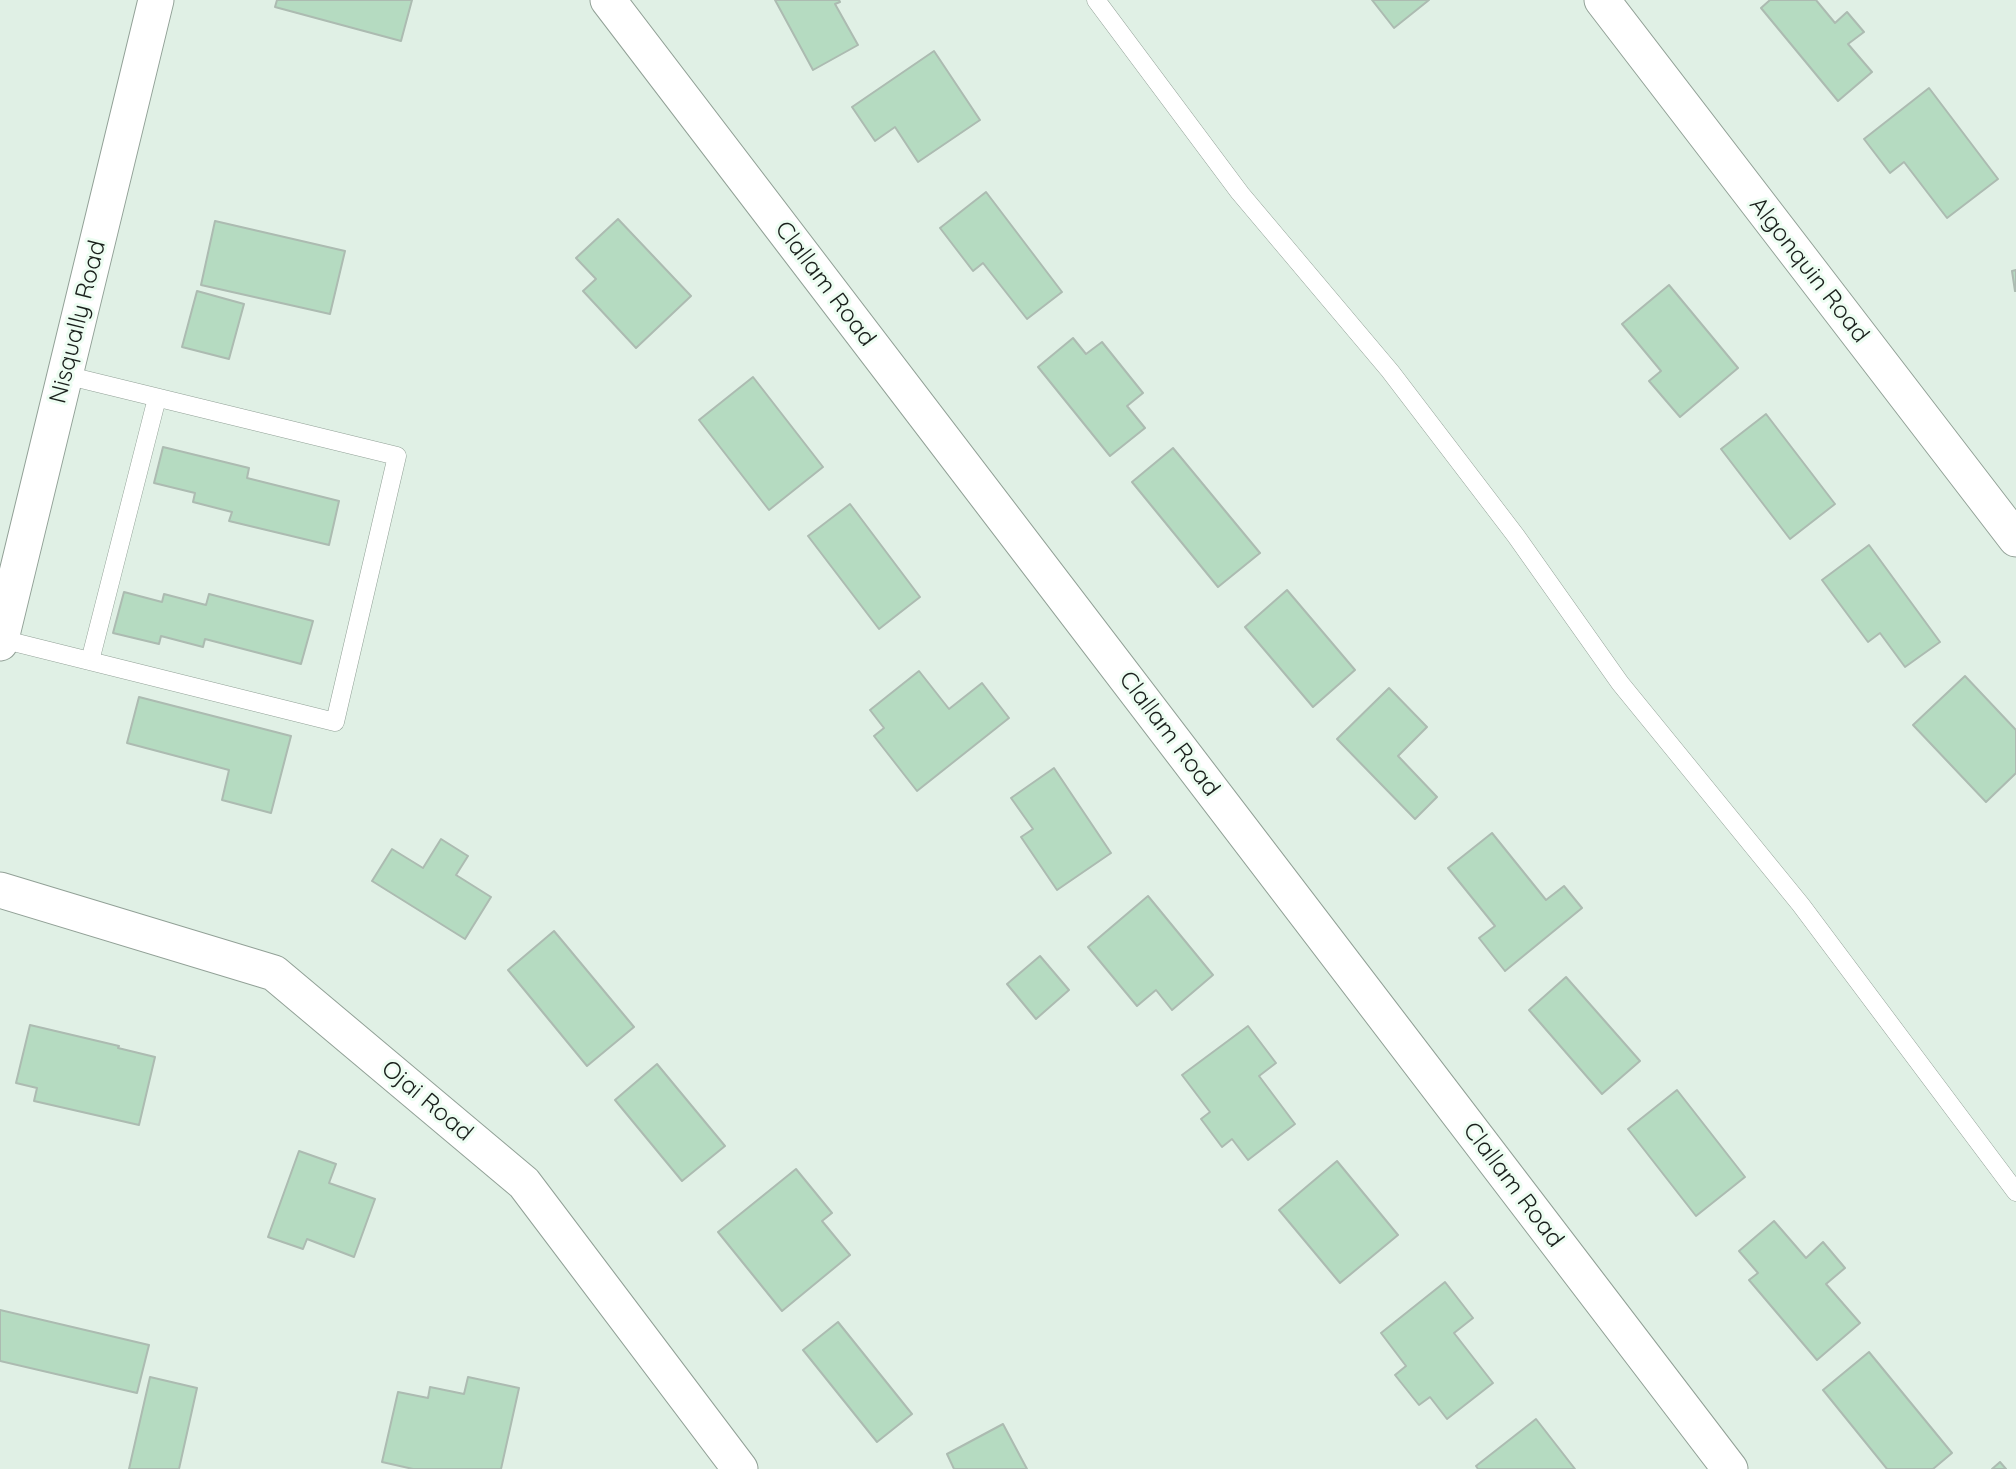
<!DOCTYPE html>
<style>
body{margin:0}
canvas{display:block;background:#e0f0e5}
</style>
<canvas width="2016" height="1469"></canvas>
<script>
const ctx = document.querySelector('canvas').getContext('2d');
ctx.lineJoin = 'round';
function paint(path, color) {
  ctx.fillStyle = color;
  ctx.fill(path, 'evenodd');
}
function trace(path, color, width, dash) {
  ctx.strokeStyle = color;
  ctx.lineWidth = width;
  ctx.lineCap = dash ? 'butt' : 'round';
  ctx.setLineDash(dash || []);
  ctx.stroke(path);
}
function label(font, color, halo, rows, align = 'center') {
  ctx.font = font + ' Quicksand,sans-serif';
  ctx.lineWidth = 6;
  ctx.setLineDash([]);
  ctx.textBaseline = 'middle';
  ctx.strokeStyle = halo;
  ctx.fillStyle = color;
  for (const [text, x, y, turn = 0] of rows) {
    ctx.save();
    ctx.translate(x, y);
    ctx.rotate((+turn || 0) * Math.PI / 180);
    ctx.textAlign = isNaN(turn) ? turn : align;
    if (halo) ctx.strokeText(text, 0, 0);
    ctx.fillText(text, 0, 0);
    ctx.restore();
  }
}
const building = new Path2D(`
 M277,0H412L401,41L275,7Z
 M775,0H839L840,2L835,4L858,45L813,70Z
 M1372,0H1429L1394,28Z
 M1770,0H1816L1835,23L1847,12L1864,32L1848,44L1872,72L1838,101L1761,8Z
 M934,51L980,120L918,162L895,127L875,141L852,107Z
 M1929,88L1998,179L1947,218L1904,162L1890,173L1864,139Z
 M986,192L1062,292L1027,319L983,263L973,271L940,228Z
 M618,219L691,296L636,348L583,291L596,279L576,258Z
 M215,221L345,251L330,314L201,285Z
 M2016,270V291H2015L2012,271Z
 M1669,285L1738,368L1680,417L1649,381L1661,371L1622,324Z
 M197,291L244,304L229,359L182,347Z
 M1073,338L1086,354L1102,342L1143,393L1127,406L1145,428L1110,456L1038,367Z
 M753,377L823,467L769,510L699,420Z
 M1766,414L1835,504L1790,539L1721,449Z
 M163,447L249,468L247,478L339,501L329,545L229,521L232,512L193,502L195,493L154,483Z
 M1173,448L1260,553L1218,587L1132,482Z
 M850,504L920,597L879,629L808,536Z
 M1869,545L1940,642L1905,667L1880,633L1868,642L1822,580Z
 M1287,590L1355,670L1313,707L1245,627Z
 M124,592L162,602L164,594L206,605L209,594L313,621L301,664L205,639L203,647L161,636L159,644L113,633Z
 M919,671L949,709L982,683L1009,718L917,791L874,736L884,728L870,710Z
 M1965,676L2016,730V773L1986,802L1913,725Z
 M1389,688L1427,727L1398,756L1437,797L1415,819L1337,739Z
 M139,697L291,736L271,813L222,800L229,770L127,743Z
 M1054,768L1111,853L1057,890L1021,837L1033,829L1011,798Z
 M1492,833L1546,900L1564,886L1582,908L1505,971L1479,938L1495,926L1448,868Z
 M441,839L468,856L456,875L491,897L465,939L372,881L392,849L423,868Z
 M1148,896L1213,975L1172,1010L1156,990L1137,1006L1088,947Z
 M554,931L634,1027L587,1066L508,970Z
 M1040,956L1069,990L1036,1019L1007,984Z
 M1566,977L1640,1061L1602,1094L1529,1010Z
 M30,1025L119,1046L118,1048L155,1057L139,1125L34,1101L37,1088L16,1083Z
 M1248,1026L1276,1063L1259,1076L1295,1124L1248,1160L1232,1139L1222,1147L1201,1119L1210,1112L1182,1075Z
 M657,1064L725,1146L682,1181L615,1100Z
 M1677,1090L1745,1177L1696,1216L1628,1129Z
 M299,1151L336,1164L329,1183L375,1199L354,1257L307,1239L303,1249L268,1237Z
 M1337,1161L1398,1235L1340,1283L1279,1210Z
 M796,1169L832,1213L822,1221L850,1255L782,1311L718,1232Z
 M1774,1221L1806,1258L1823,1242L1845,1268L1826,1284L1860,1323L1817,1360L1749,1280L1758,1273L1739,1251Z
 M1445,1282L1473,1318L1454,1333L1493,1383L1447,1419L1430,1397L1419,1405L1395,1375L1406,1366L1381,1333Z
 M0,1310L149,1345L137,1393L0,1361Z
 M838,1322L912,1414L877,1442L803,1350Z
 M1869,1352L1952,1453L1933,1469H1887L1823,1390Z
 M150,1377L197,1388L179,1469H129Z
 M468,1377L519,1388L501,1469H413L382,1462L398,1392L428,1398L430,1387L464,1394Z
 M1536,1419L1575,1469H1478L1476,1466Z
 M1003,1424L1027,1469H954L947,1454Z
 M2000,1462L2006,1469H1992Z`);
const lane = new Path2D(`
 M1096,0L1240,193L1390,371L1516,536L1620,683L1801,905L2016,1192
 M1,639L335,722L397,456L65,375
 M90,661L157,398`);
const street = new Path2D(`
 M608,0L1730,1469
 M1602,0L2016,539
 M0,643L156,0
 M0,890L274,973L524,1183L740,1469`);
const streetNames = [
 ["Algonquin Road",1809,270,52],
 ["Clallam Road",825,284,53],
 ["Nisqually Road",78,322,-76],
 ["Clallam Road",1169,734,53],
 ["Ojai Road",427,1101,40],
 ["Clallam Road",1513,1185,53]
];
paint(building, '#b5dbc1');
trace(building, '#acbbb1', 2);
trace(lane, '#92a197', 19);
trace(street, '#92a197', 37);
trace(lane, '#fff', 18);
trace(street, '#fff', 35);
label('24px', '#191f1b', '#edfdf2', streetNames);
</script>
